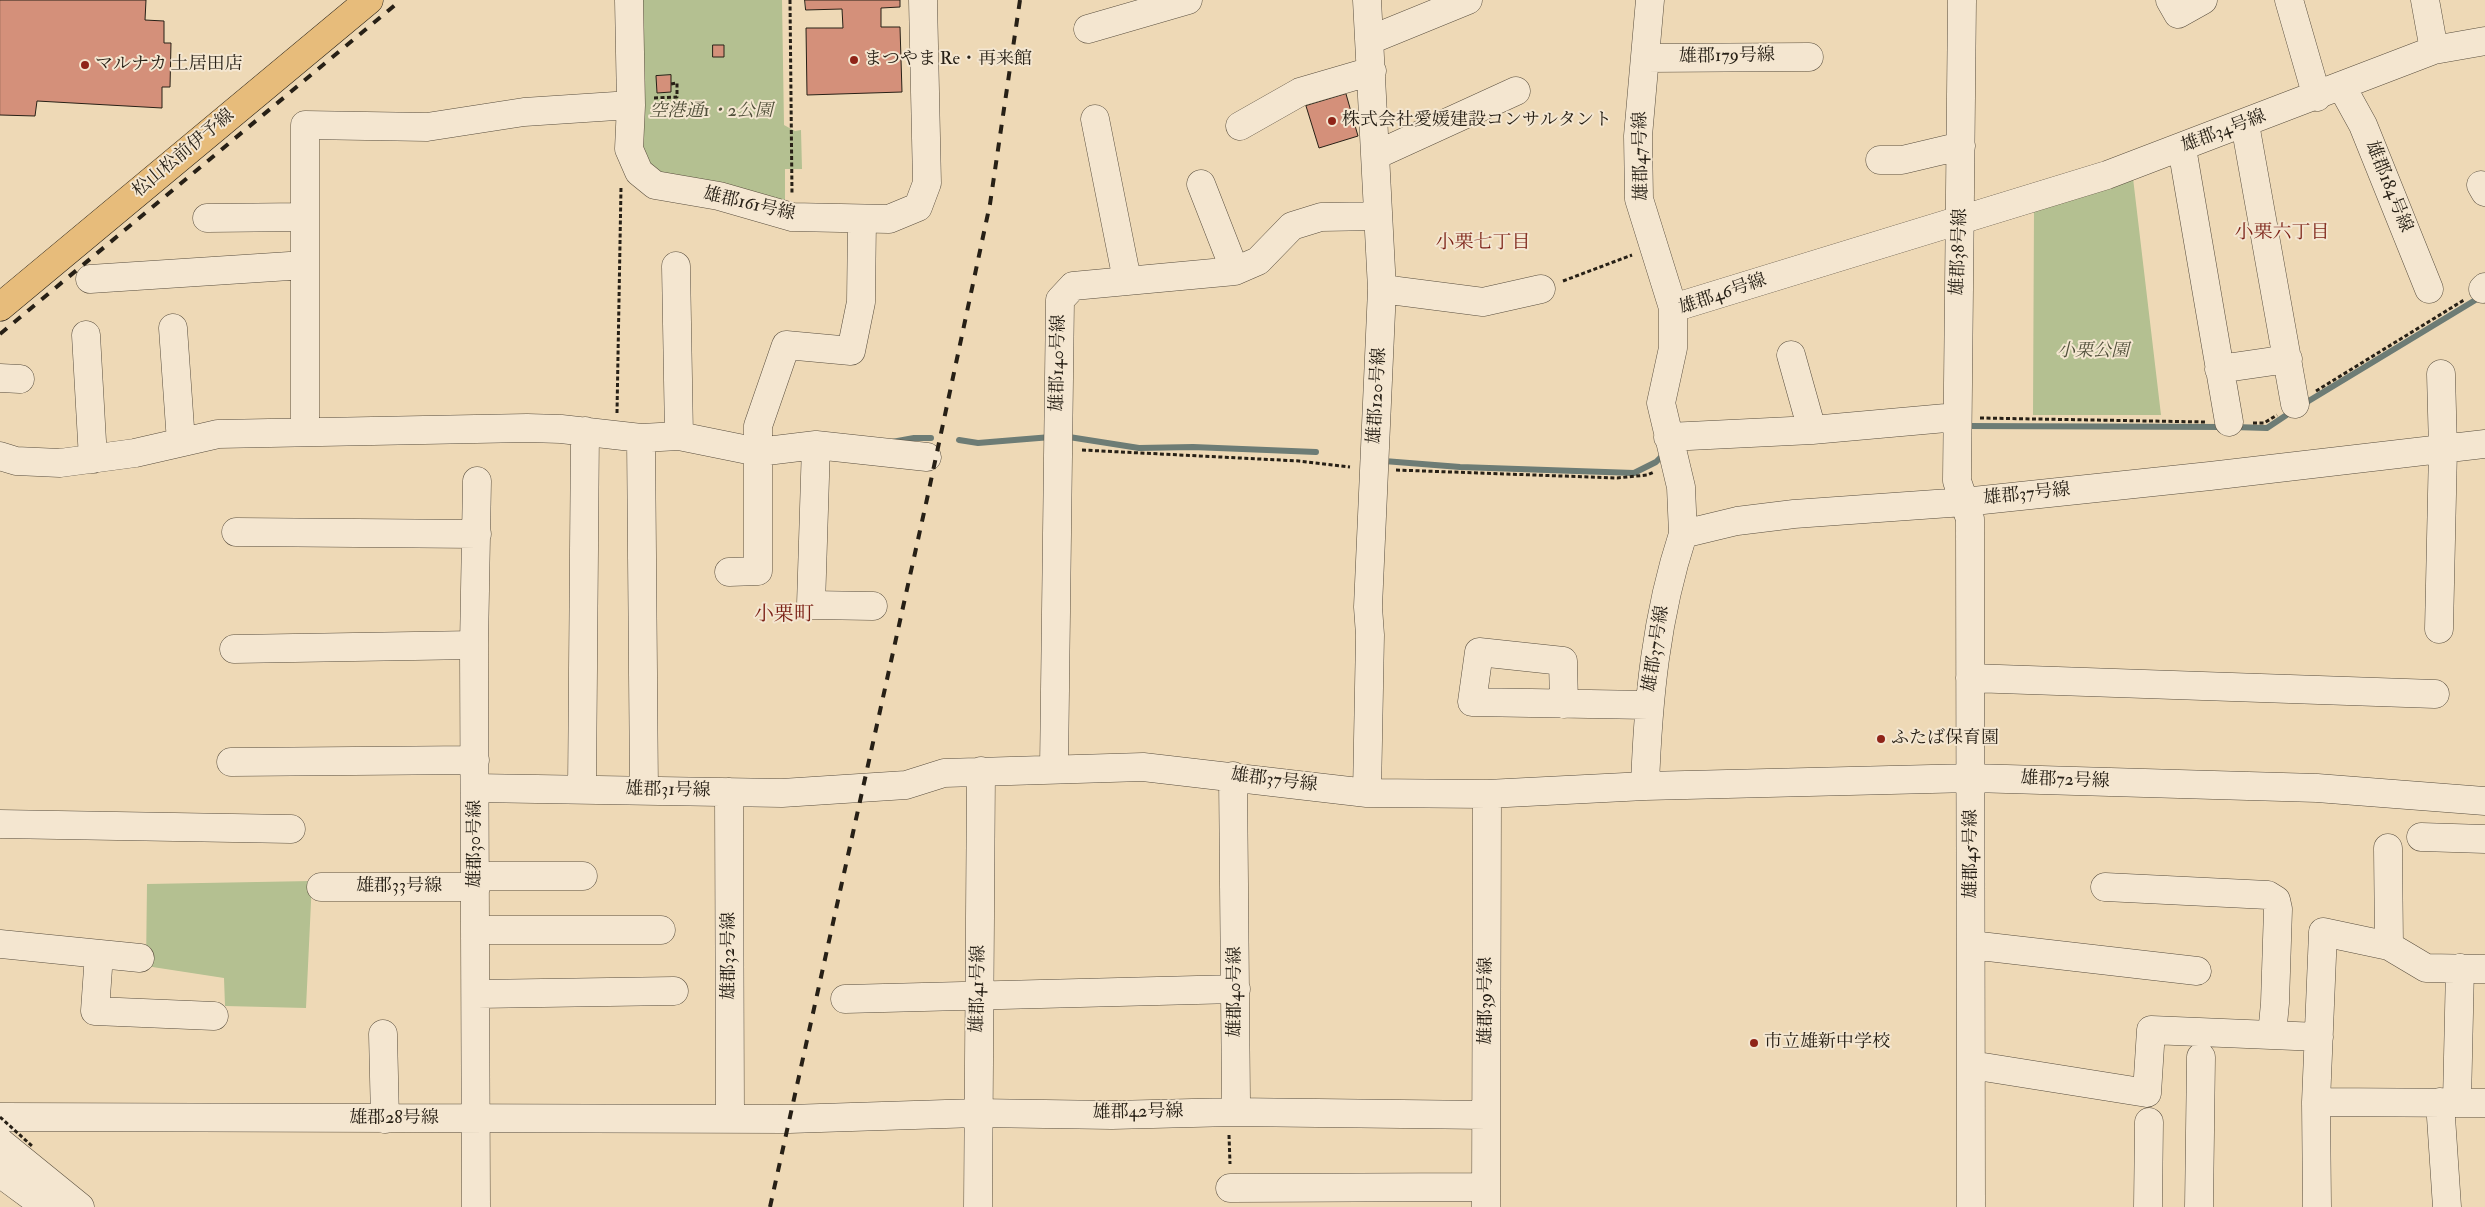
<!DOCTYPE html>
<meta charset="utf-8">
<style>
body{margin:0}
canvas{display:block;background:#eed9b6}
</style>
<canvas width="2485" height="1207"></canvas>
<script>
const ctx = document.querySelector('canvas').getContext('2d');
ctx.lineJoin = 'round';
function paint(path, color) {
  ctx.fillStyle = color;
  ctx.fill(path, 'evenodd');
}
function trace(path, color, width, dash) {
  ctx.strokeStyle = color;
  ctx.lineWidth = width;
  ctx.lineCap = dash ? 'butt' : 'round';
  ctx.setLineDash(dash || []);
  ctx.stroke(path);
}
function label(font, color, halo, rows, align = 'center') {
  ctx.font = font + ' "IM FELL Double Pica","Noto Serif JP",serif';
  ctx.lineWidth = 4;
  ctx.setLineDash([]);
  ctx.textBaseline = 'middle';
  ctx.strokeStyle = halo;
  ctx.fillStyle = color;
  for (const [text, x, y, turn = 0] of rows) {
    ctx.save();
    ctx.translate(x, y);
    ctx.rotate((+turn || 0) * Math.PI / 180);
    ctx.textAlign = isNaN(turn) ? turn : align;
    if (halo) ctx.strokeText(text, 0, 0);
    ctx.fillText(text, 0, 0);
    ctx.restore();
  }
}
const green = new Path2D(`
 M638,0H782L784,125L795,131L801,130L802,169H785V208L657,177L642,165Z
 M2133,178L2161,415H2033L2034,208Z
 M312,881L306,1008L225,1006L224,978L146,966L147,884Z`);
const stream = new Path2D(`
 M2302,405L2482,296
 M1967,426L2224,427
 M2234,427L2267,428L2294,410
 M1069,437L1139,448L1193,447L1316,452
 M959,440L978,443L1051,437
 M892,442L914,438H931
 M1384,461L1460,467L1634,473L1656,462L1665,453`);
const building = new Path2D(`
 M0,0H146L145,20L164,21V43H171L170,87H162V108L37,101L35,116L0,115Z
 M805,0H900V7L881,8V27H900L902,92L807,95L806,28H843L842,9L806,10Z
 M713,45H724V57H713Z
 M671,75V92L657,93L656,76Z
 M1346,94L1358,136L1319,148L1306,106Z`);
const path = new Path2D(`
 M790,0L792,194
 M654,98L677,97V83L671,84
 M1563,281L1632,255
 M2316,391L2464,300
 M617,413L621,187
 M1980,418L2206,422
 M2253,423H2264L2277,415
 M1082,450L1299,461L1350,467
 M1396,470L1617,478L1647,475L1654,472
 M1229,1135L1230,1164`);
const minor = new Path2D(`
 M629,0L631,105L629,149L639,172L655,185L719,196L792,217L889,219L918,207L927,183L923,0
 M1650,0L1638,136L1639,199L1673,308
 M1962,0L1957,481L1970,519L1971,1207
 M2170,0L2178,14L2203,0
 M2289,0L2317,97
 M2425,0L2434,50
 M1088,29L1188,0
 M1370,40L1468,0
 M1645,58L1809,57
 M2342,87L2363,125L2429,289
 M1095,119L1127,280
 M2245,124L2295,404
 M1240,126L1300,92L1372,71
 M2182,148L2229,422
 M1376,155L1516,91
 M1880,160H1902L1961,146
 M1201,184L1235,271
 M2481,185L2485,192
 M207,218L305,217
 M676,266L679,436
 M90,279L305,265
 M1382,289L1483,302L1541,289
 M2483,289L2485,287
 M173,328L181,442
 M86,335L93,459
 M1791,355L1812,430
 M2219,369L2288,359
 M0,378L20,379
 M305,432V125L427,127L524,112L631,105
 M1668,437L1812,430L1957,417
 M641,438L644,790
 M816,445L811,605L873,606
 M0,456L16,461L60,463L135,453L218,434L527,428L561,429L641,438L679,436L758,452L816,445L927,457
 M236,532L477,534
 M1683,534L1681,487L1661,403L1673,348V308L2107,175L2434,50L2485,41
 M729,572L758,571V426L786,345L851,351L861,302L862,220
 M2439,629L2443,449L2441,374
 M234,649L474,645
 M1970,678L2435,694
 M1564,704L1563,661L1479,652L1472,702L1648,705
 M231,762L475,760
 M1054,768L1060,300L1073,286L1235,271L1258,261L1292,226L1321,217L1378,216
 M1233,776L1236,1101L1233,1112
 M1645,786L1972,778L2317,788L2485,801
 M475,788L782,793L906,785L944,773L1143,767L1367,793L1487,794L1645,786C1648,700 1656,616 1683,534L1737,521L1794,514L1964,502L2210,476L2485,444
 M582,789L585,431
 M729,792L730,1119
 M1367,793L1370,635L1368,607L1382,289L1367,0
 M0,824L291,829
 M2421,837L2485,839
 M2388,848L2389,946
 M476,876H583
 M321,887H476
 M2105,887L2268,895L2276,900L2278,909L2275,1003L2272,1035
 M476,930H661
 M0,944L140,958
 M1971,945L2197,971
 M99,954L95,1011L214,1016
 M477,994L674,991
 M845,999L1236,989
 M383,1034L385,1119
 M1971,1065L2147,1093L2151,1030L2319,1037
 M2316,1102L2323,932L2389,946L2426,968L2485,969
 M2440,1102L2447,1207
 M2457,1102L2460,968
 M0,1117L789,1119L977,1113L1112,1115L1233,1112L1486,1115
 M0,1142L80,1207
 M0,1173L46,1207
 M1230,1188L1486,1187
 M476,1207L474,645L477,481
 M978,1207L981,771
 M1486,1207L1487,794
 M2148,1207L2149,1122
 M2199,1207L2201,1057
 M2317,1207L2316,1102L2485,1103`);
const major = new Path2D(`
 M0,307L369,0`);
const rail = new Path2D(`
 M0,334L401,0
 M770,1207L927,499L990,204L1020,0`);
const pathBridge = new Path2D(`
 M0,1117L32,1146`);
const markers = [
 [854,60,5,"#8f2418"],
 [85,65,5,"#8f2418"],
 [1332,121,5,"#8f2418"],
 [1881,739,5,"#8f2418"],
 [1754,1043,5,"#8f2418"]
];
const streetNames = [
 ["雄郡179号線",1727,57,-1],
 ["雄郡34号線",2224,132,-21],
 ["松山松前伊予線",184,154,-40],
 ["雄郡47号線",1642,156,-91],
 ["雄郡184号線",2388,187,68],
 ["雄郡161号線",749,205,13],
 ["雄郡38号線",1960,252,-88],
 ["雄郡46号線",1723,295,-19],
 ["雄郡140号線",1059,363,-89],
 ["雄郡120号線",1378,396,-87],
 ["雄郡37号線",2027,495,-6],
 ["雄郡37号線",1657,649,-81],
 ["雄郡37号線",1274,781,7],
 ["雄郡72号線",2065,781,2],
 ["雄郡31号線",668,791,1],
 ["雄郡30号線",476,844,-90],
 ["雄郡45号線",1972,854,-90],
 ["雄郡33号線",399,887],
 ["雄郡32号線",730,956,-90],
 ["雄郡41号線",979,989,-89],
 ["雄郡40号線",1236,992,-90],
 ["雄郡39号線",1487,1001,-90],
 ["雄郡42号線",1138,1113,-1],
 ["雄郡28号線",394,1119]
];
const poiNames = [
 ["まつやま Re・再来館",864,60],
 ["マルナカ 土居田店",95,65],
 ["株式会社愛媛建設コンサルタント",1342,121],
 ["ふたば保育園",1891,739],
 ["市立雄新中学校",1764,1043]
];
const parkNames = [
 ["空港通1・2公園",711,112],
 ["小栗公園",2093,352]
];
const neighbourhoodNames = [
 ["小栗六丁目",2282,234],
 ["小栗七丁目",1483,244]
];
const quarterNames = [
 ["小栗町",784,616]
];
paint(green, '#b4c091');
trace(stream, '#6d7c75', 6);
paint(building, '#d4907a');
trace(building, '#272016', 1);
trace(minor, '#594e3e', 29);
trace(major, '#272016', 29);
trace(path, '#272016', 3, [4, 2.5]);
trace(minor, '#f4e6d0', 28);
trace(major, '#e7bc7b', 28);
trace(rail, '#272016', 4, [9, 9]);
trace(pathBridge, '#272016', 3, [4, 2.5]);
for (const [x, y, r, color] of markers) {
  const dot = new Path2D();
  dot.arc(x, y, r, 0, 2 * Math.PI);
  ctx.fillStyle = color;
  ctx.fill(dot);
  trace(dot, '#f4e6d0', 2);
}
label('18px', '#272016', '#f4e6d0', streetNames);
label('18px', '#272016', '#f4e6d0', poiNames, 'left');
label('italic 18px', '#51503b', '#f4e6d0', parkNames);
label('19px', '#7a1f14', '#f4e6d0', neighbourhoodNames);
label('20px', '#7a1f14', '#f4e6d0', quarterNames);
</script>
